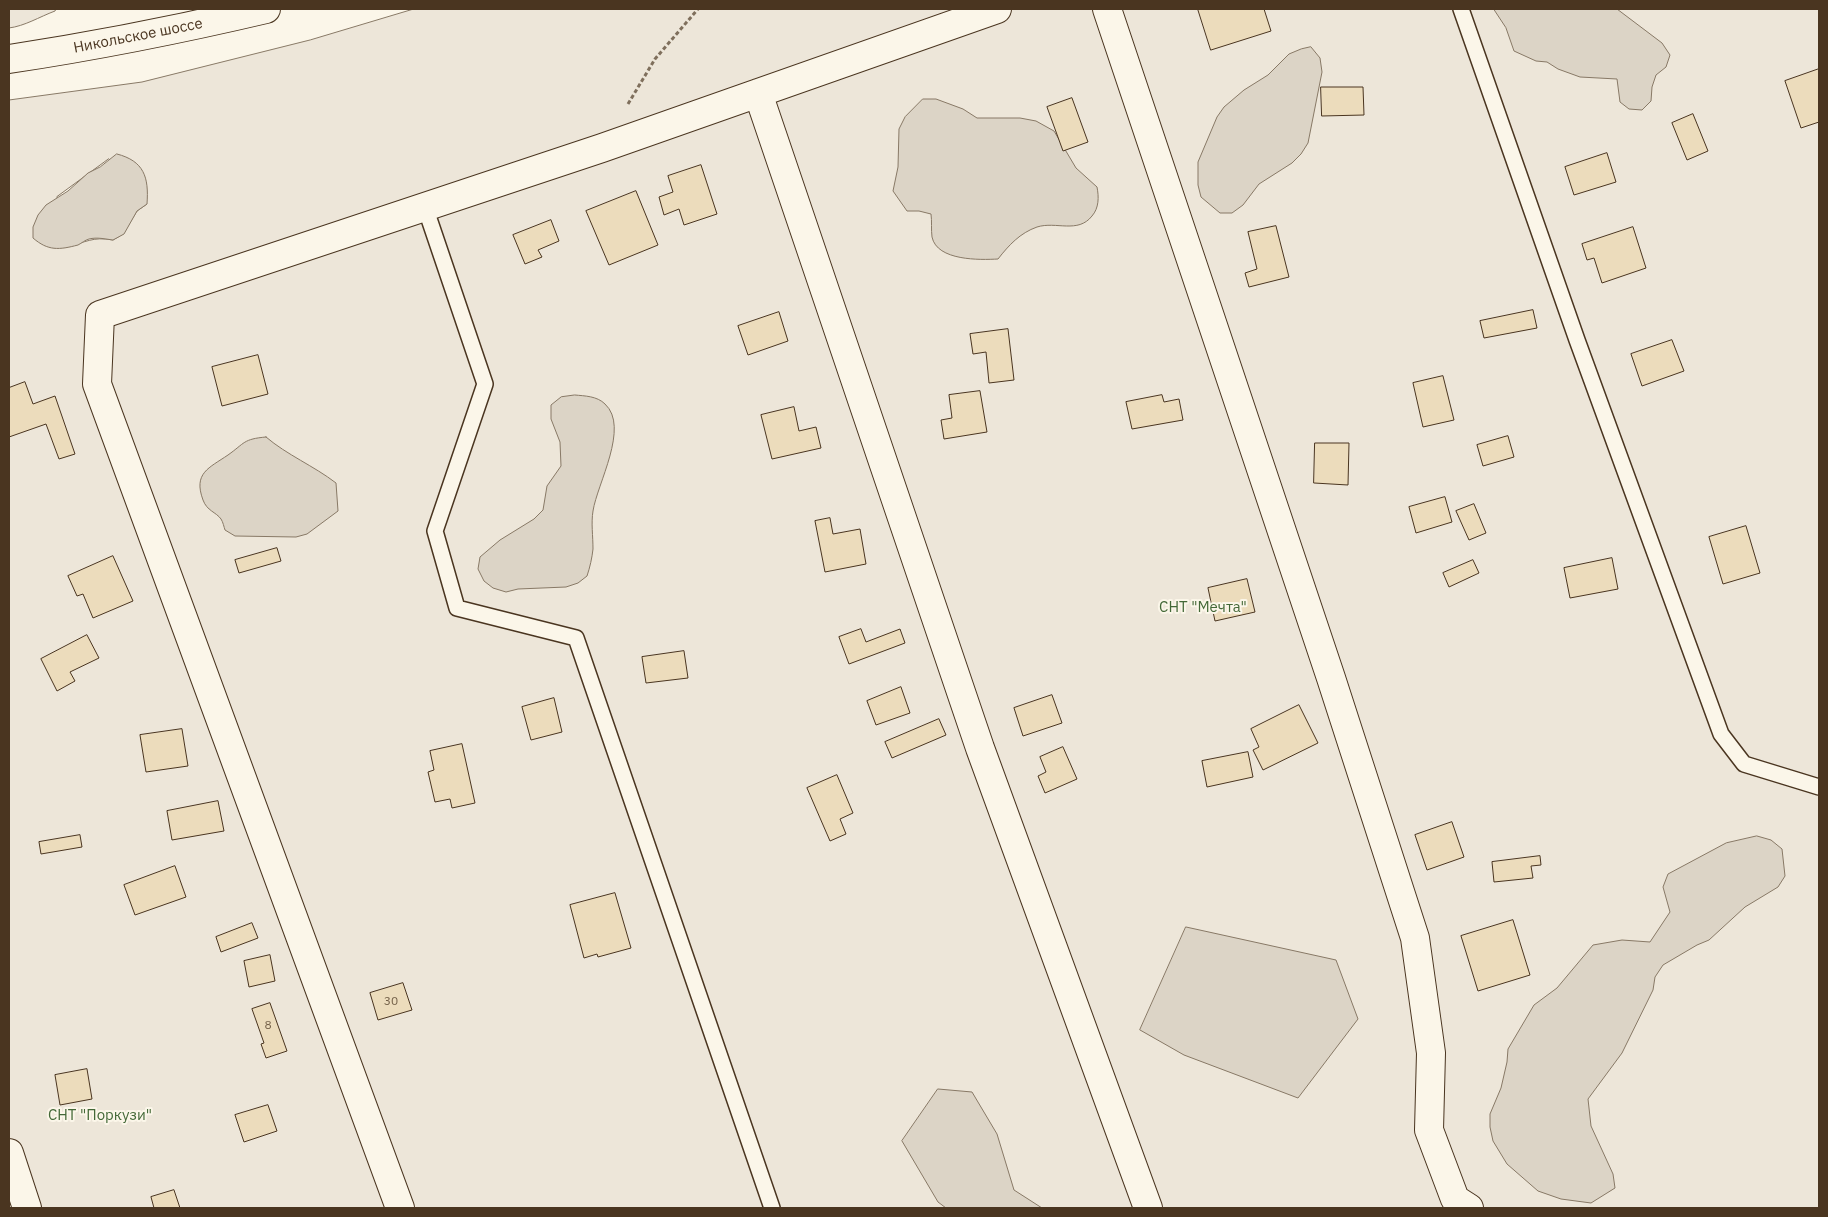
<!DOCTYPE html>
<meta charset="utf-8">
<style>
body{margin:0}
#map{position:relative;width:1828px;height:1217px;overflow:hidden;background:#fbf6e9;font-family:"IBM Plex Sans",sans-serif}
canvas{display:block}
.frame{position:absolute;inset:0;border:10px solid #4a3520;pointer-events:none}
</style>
<div id="map">
<canvas width="1828" height="1217"></canvas>
<div class="frame"></div>
</div>
<script>
const ctx = document.querySelector('canvas').getContext('2d');
ctx.lineJoin = 'round';
function paint(path, color) {
  ctx.fillStyle = color;
  ctx.fill(path, 'evenodd');
}
function trace(path, color, width, dash) {
  ctx.strokeStyle = color;
  ctx.lineWidth = width;
  ctx.lineCap = dash ? 'butt' : 'round';
  ctx.setLineDash(dash || []);
  ctx.stroke(path);
}
function label(font, color, halo, rows, align = 'center') {
  ctx.font = font + ' "IBM Plex Sans",sans-serif';
  ctx.lineWidth = 4;
  ctx.setLineDash([]);
  ctx.textBaseline = 'middle';
  ctx.strokeStyle = halo;
  ctx.fillStyle = color;
  for (const [text, x, y, turn = 0] of rows) {
    ctx.save();
    ctx.translate(x, y);
    ctx.rotate((+turn || 0) * Math.PI / 180);
    ctx.textAlign = isNaN(turn) ? turn : align;
    if (halo) ctx.strokeText(text, 0, 0);
    ctx.fillText(text, 0, 0);
    ctx.restore();
  }
}
const green = new Path2D(`
 M9,9H56L55,11C39,17 25,26 9,28Z
 M414,9H1819V1208H9V100L142,82L310,40ZM109,159L147,204L137,211L123,234L113,240C92,236 86,243 67,246L57,197Z`);
const water = new Path2D(`
 M1494,9H1617L1662,43L1670,55L1666,67L1656,75L1652,87L1651,101L1642,110L1629,109L1620,102L1617,79L1580,77L1558,69L1547,62L1536,61L1514,51L1506,28Z
 M1311,47L1320,58L1322,72L1308,143L1301,154L1292,163L1259,184L1243,205L1232,213H1220L1201,197L1198,185V162L1217,117L1224,107L1244,90L1268,75L1289,54L1301,49Z
 M923,99H936L963,109L977,118H1020L1036,121L1054,131L1076,168L1097,187C1099,197 1099,208 1092,216C1078,234 1056,221 1037,227C1020,233 1009,245 998,259C980,260 937,261 932,237C931,230 932,221 931,214L919,211H907L893,191L898,167L899,129L905,117Z
 M117,154C144,161 149,177 147,204L137,211L124,234L113,240C105,239 97,237 89,239C85,240 82,243 78,245C59,250 48,251 33,238V227L38,215L46,205L68,191L88,173L100,167Z
 M575,395C585,396 597,396 605,404C630,427 597,484 593,511C591,523 593,536 593,549C592,558 590,567 587,576L578,583L566,587L518,589L506,592L493,588L484,581L478,569L480,557L500,540L534,519L543,510L547,486L561,466L560,442L551,419V405L561,397Z
 M266,437C287,455 314,466 336,483L338,511L307,534L296,537L235,536L225,530C224,527 223,522 221,519C216,512 207,511 203,500C193,473 209,468 228,455C245,443 243,439 266,437Z
 M1757,836L1771,840L1782,849L1785,876L1778,887L1745,907L1709,940L1697,945L1663,965L1655,977L1653,990L1622,1053L1588,1099L1591,1126L1613,1174L1615,1188L1591,1203L1561,1199L1538,1191L1507,1164L1493,1141L1490,1127V1114L1501,1088L1507,1062L1508,1049L1534,1005L1557,988L1593,945L1622,940L1650,942L1670,912L1663,887L1668,874L1726,843Z
 M1186,927L1336,960L1358,1019L1298,1098L1184,1055L1140,1030Z
 M938,1089L972,1092L997,1134L1014,1190L1042,1208H946L938,1202L902,1141Z`);
const building = new Path2D(`
 M1198,9H1264L1271,31L1211,50Z
 M1819,69V122L1801,128L1785,81Z
 M1321,87H1363L1364,115L1322,116Z
 M1072,98L1088,142L1063,151L1047,107Z
 M1693,114L1708,151L1687,160L1672,123Z
 M1607,153L1616,182L1574,195L1565,167Z
 M701,165L717,214L684,225L679,209L664,215L659,197L673,192L668,176Z
 M636,191L658,245L609,265L586,211Z
 M551,220L559,241L538,250L542,257L525,264L513,235Z
 M1276,226L1289,277L1249,287L1245,273L1257,269L1248,232Z
 M1633,227L1646,268L1602,283L1594,258L1587,260L1582,244Z
 M1533,310L1537,328L1484,338L1480,321Z
 M779,312L788,341L748,355L738,326Z
 M1008,329L1014,380L989,383L986,352L973,354L970,334Z
 M1672,340L1684,371L1642,386L1631,354Z
 M258,355L268,394L222,406L212,367Z
 M1443,376L1454,420L1423,427L1413,383Z
 M25,382L33,404L55,396L75,454L59,459L46,424L9,437V388Z
 M980,391L987,432L944,439L941,420L952,418L949,395Z
 M1162,395L1164,402L1179,399L1183,420L1132,429L1126,402Z
 M794,407L799,431L816,427L821,448L772,459L761,415Z
 M1508,436L1514,457L1483,466L1477,445Z
 M1315,443H1349L1348,485L1314,483Z
 M1445,497L1452,522L1416,533L1409,507Z
 M1474,504L1486,533L1469,540L1456,511Z
 M830,518L833,534L860,529L866,564L825,572L815,521Z
 M1746,526L1760,573L1723,584L1709,537Z
 M277,548L281,561L239,573L235,560Z
 M113,556L133,601L93,618L83,594L77,596L68,576Z
 M1612,558L1618,589L1570,598L1564,568Z
 M1473,560L1479,573L1449,587L1443,573Z
 M1247,579L1255,612L1215,621L1208,588Z
 M861,629L866,642L900,629L905,643L849,664L839,637Z
 M87,635L99,658L70,672L75,681L57,691L41,659Z
 M684,651L688,678L646,683L642,657Z
 M901,687L910,713L876,725L867,701Z
 M1052,695L1062,723L1023,736L1014,708Z
 M554,698L562,732L531,740L522,707Z
 M1299,705L1318,743L1263,770L1253,750L1259,747L1251,729Z
 M939,719L946,735L892,758L885,742Z
 M182,729L188,766L146,772L140,735Z
 M462,744L475,803L452,808L450,799L435,802L428,772L434,770L430,751Z
 M1063,747L1077,779L1045,793L1038,776L1046,772L1040,757Z
 M1248,752L1253,777L1207,787L1202,761Z
 M837,775L853,813L840,819L846,834L830,841L807,788Z
 M218,801L224,831L172,840L167,811Z
 M1452,822L1464,857L1427,870L1415,835Z
 M80,835L82,847L41,854L39,842Z
 M1540,856L1541,865L1531,866L1533,878L1494,882L1492,862Z
 M175,866L186,897L135,915L124,885Z
 M615,893L631,948L598,957L597,954L584,958L570,905Z
 M1513,920L1530,975L1478,991L1461,936Z
 M252,923L258,938L221,952L216,937Z
 M270,955L275,981L249,987L244,961Z
 M403,983L412,1010L378,1020L370,993Z
 M270,1003L287,1051L266,1058L261,1044L264,1043L252,1009Z
 M87,1069L92,1099L60,1105L55,1075Z
 M268,1105L277,1131L244,1142L235,1115Z
 M174,1190L180,1208H154L151,1197Z`);
const path = new Path2D(`
 M628,104L655,59L698,9`);
const service = new Path2D(`
 M1461,9L1577,340L1721,734L1744,764L1819,787
 M425,207L485,384L435,531L457,608L576,638L772,1208`);
const minor = new Path2D(`
 M1107,9L1331,678L1415,938L1431,1053L1429,1130L1455,1199L1469,1208
 M758,93L980,748L1148,1208
 M9,1153L27,1208
 M400,1208L97,384L100,315L602,148L997,9`);
const secondary = new Path2D(`
 M9,59C95,46 181,29 266,9`);
const numberNames = [
 ["30",391,1002],
 ["8",268,1026]
];
const streetNames = [
 ["Никольское шоссе",138,36,-11]
];
const parkNames = [
 ["СНТ \"Мечта\"",1203,608],
 ["СНТ \"Поркузи\"",100,1116]
];
paint(green, '#ede6d9');
trace(green, '#887966', 1);
paint(water, '#dcd4c6');
trace(water, '#887966', 1);
paint(building, '#ecdcbc');
trace(building, '#4a3520', 1);
trace(service, '#4a3520', 18);
trace(minor, '#4a3520', 30);
trace(secondary, '#4a3520', 30);
trace(path, '#7f6f5c', 3, [4, 2.5]);
trace(service, '#fbf6e9', 15);
trace(minor, '#fbf6e9', 28);
trace(secondary, '#fbf6e9', 28);
label('12px', '#725f47', null, numberNames);
label('15px', '#4a3520', '#fbf6e9', streetNames);
label('15px', '#436837', '#fbf6e9', parkNames);
</script>
